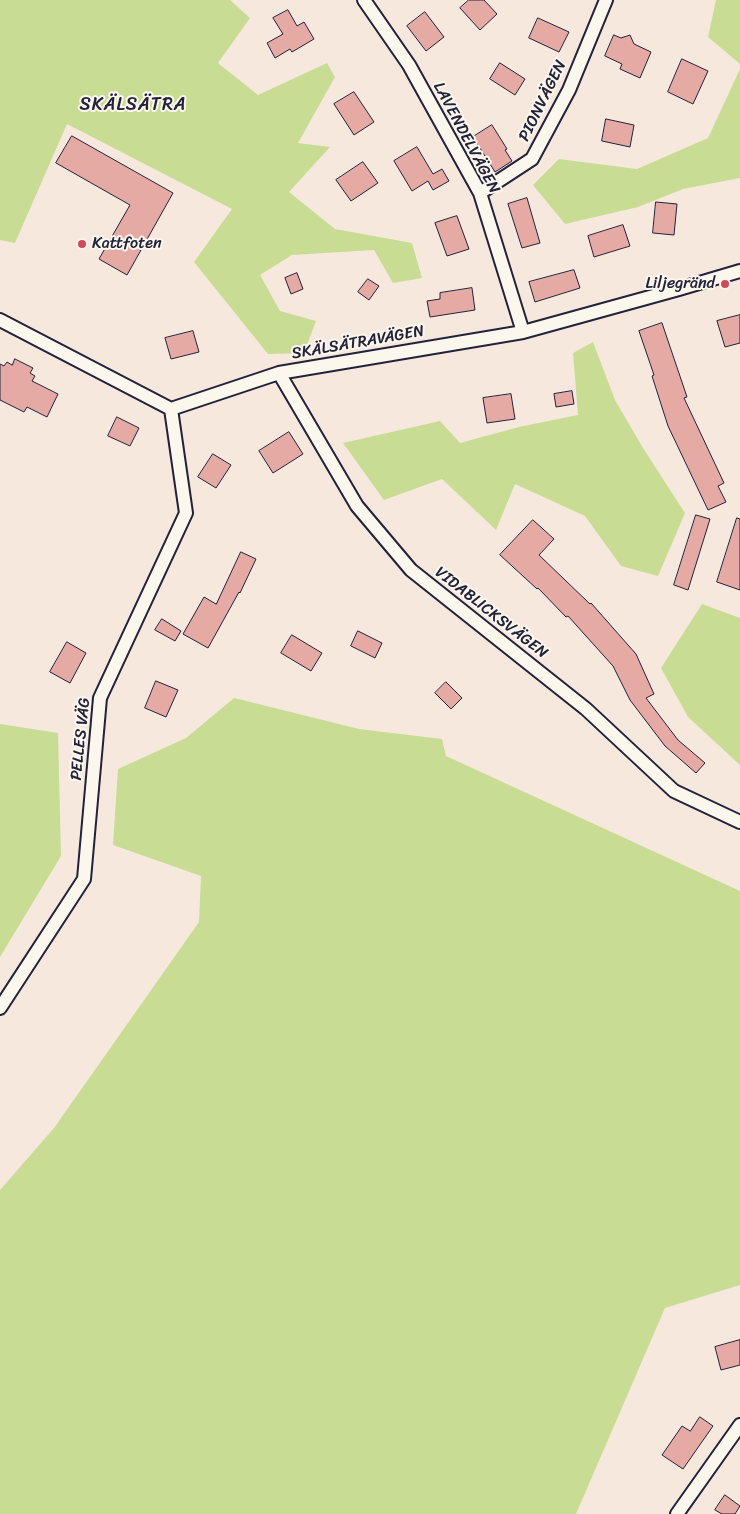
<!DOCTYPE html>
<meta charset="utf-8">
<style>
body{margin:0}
canvas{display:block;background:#f7e8de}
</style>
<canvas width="740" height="1514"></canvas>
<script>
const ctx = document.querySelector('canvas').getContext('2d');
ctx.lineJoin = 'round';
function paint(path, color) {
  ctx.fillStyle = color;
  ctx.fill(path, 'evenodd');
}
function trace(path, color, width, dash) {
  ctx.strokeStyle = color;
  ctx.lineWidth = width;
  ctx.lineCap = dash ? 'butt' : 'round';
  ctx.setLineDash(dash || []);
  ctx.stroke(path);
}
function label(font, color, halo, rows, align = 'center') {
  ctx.font = font + ' Sriracha,sans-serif';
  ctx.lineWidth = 4;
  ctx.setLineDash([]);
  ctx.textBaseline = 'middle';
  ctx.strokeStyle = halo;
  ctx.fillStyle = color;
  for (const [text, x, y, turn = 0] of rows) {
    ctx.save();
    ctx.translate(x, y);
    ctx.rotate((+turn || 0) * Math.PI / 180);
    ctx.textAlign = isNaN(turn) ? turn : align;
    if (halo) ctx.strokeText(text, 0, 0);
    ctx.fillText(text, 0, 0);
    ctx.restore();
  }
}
const green = new Path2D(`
 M0,0H230L250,18L218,63L258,95L327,63L335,77L298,143L330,147L289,192L335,229L412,243L422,278L393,283L374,250L292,255L260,275L280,311L316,321L304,353L268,354L194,262L232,209L67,124L15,243L0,240Z
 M716,0H740V64L708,37Z
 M740,69V178L683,189L638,207L565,224L533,185L559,159L637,169L708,138Z
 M593,342L615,400L643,448L685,513L658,576L621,566L585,516L515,484L496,530L442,479L384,500L343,443L440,421L460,443L519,427L578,415L573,353Z
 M702,604L740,618V765L688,717L661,668Z
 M234,698L359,729L442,739L446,756L740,891V1285L665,1308L576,1514H0V1190L54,1128L199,922L201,876L113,845L118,769L186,738Z
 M0,724L58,733L61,856L0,957Z`);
const building = new Path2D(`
 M469,0H484L497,14L480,30L460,8Z
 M288,10L297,26L304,22L314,39L292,52L290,49L275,58L267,43L283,34L273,18Z
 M425,12L444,37L426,51L407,26Z
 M538,18L569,32L559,52L529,38Z
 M614,35L621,38L630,35L634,44L651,52L640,78L620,69L622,64L605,56Z
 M682,59L708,71L693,104L668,92Z
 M500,63L525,79L515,95L490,79Z
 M354,92L374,122L354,135L334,104Z
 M606,119L634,125L630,147L602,141Z
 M492,125L507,149L505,150L512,161L495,172L473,137Z
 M72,136L173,193L127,275L99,259L130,205L56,163Z
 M417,147L433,174L442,169L449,181L433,190L428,181L412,191L394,161Z
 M363,162L378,183L351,201L336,180Z
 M527,198L540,243L522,248L508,204Z
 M656,202L677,204L674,235L653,233Z
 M457,216L469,249L447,256L435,223Z
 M623,225L630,246L594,257L588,236Z
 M574,270L580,288L535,302L529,282Z
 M297,273L303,289L291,294L285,278Z
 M368,279L379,286L369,300L358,292Z
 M472,288L475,310L430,317L427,301L440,299V293Z
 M740,315V343L725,347L717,321Z
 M662,323L687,397L684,398L724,483L718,486L726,502L708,510L668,426L652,376L654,375L639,331Z
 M193,331L199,352L171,359L165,338Z
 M15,359L33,368L30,373L35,376L32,381L58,394L47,417L27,407L24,412L0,400V364L4,366L7,362L12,365Z
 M572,391L574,404L556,407L554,394Z
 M511,394L515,419L487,423L483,398Z
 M117,417L139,428L130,446L108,436Z
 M289,432L303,454L273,473L259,451Z
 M213,454L231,465L216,488L198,477Z
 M696,515L710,519L688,590L674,585Z
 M737,518L740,519V590L717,582Z
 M533,520L554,539L539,555L590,604L591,603L636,654L654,694L646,698L678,740L705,763L696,773L665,746L630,700L613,666L568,616L566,617L538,588L537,589L500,555Z
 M241,552L256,559L240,593L239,592L208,648L183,634L204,597L216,604Z
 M162,619L181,631L175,641L155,630Z
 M358,631L382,643L375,658L351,646Z
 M292,635L322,653L311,671L281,653Z
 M67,642L86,653L70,683L50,672Z
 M156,681L178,690L166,717L145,708Z
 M446,682L462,698L451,709L435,693Z
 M740,1340V1365L721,1370L715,1347Z
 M700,1417L713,1426L683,1469L662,1455L682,1426L690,1431Z
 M725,1495L740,1506L735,1514H722L715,1510Z`);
const minor = new Path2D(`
 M364,0L409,65L480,193L523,332
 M480,193L532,159L569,90L606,0
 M0,320L171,409L279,373L523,332L679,289L740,271
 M279,373L357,506L411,570L586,709L674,791L740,822
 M0,1008L84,879L100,698L186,513L171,409
 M677,1514L740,1425`);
const markers = [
 [82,244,5,"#d1495b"],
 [725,284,5,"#d1495b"]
];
const streetNames = [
 ["PIONVÄGEN",543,101,-64],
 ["LAVENDELVÄGEN",466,138,62],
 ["SKÄLSÄTRAVÄGEN",358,343,-10],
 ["VIDABLICKSVÄGEN",491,613,38],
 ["PELLES VÄG",81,739,-84]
];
const poiNames = [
 ["Kattfoten",92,244],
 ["Liljegränd",715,284,"right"]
];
const neighbourhoodNames = [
 ["SKÄLSÄTRA",133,105]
];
paint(green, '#c8dd93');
paint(building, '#e5aaa4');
trace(building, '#22223b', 1);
trace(minor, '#22223b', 16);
trace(minor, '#fbf7ec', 12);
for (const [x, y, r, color] of markers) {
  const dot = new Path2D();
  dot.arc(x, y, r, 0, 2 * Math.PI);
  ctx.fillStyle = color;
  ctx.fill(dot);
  trace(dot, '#fbf7ec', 2);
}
label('16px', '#22223b', '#fbf7ec', streetNames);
label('16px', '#22223b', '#fbf7ec', poiNames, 'left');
ctx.letterSpacing = '1px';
label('18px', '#22223b', '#fbf7ec', neighbourhoodNames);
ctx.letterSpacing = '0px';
</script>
